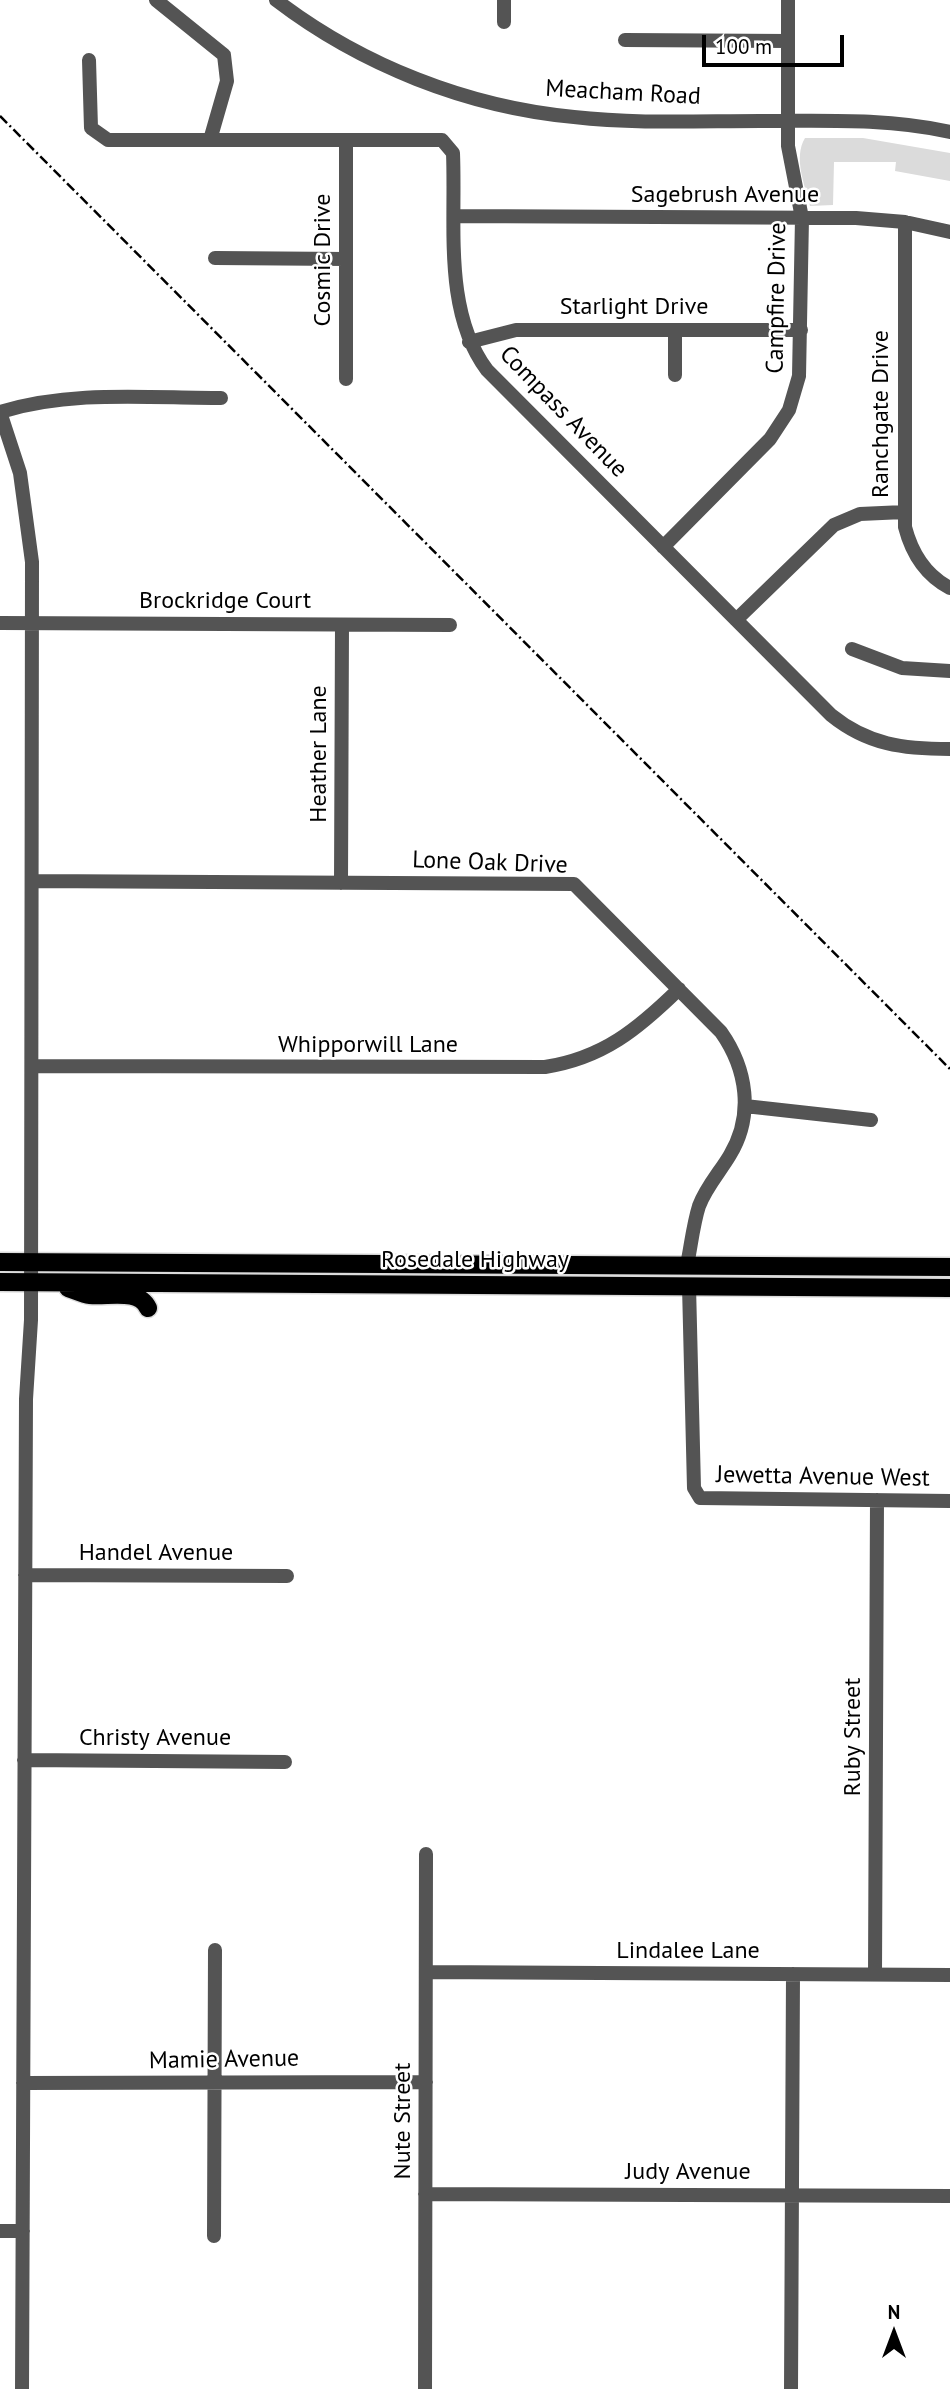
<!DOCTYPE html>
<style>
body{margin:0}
#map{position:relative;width:950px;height:2389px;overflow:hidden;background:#fff;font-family:"PT Sans",sans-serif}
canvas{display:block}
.north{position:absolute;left:859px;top:2298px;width:70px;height:70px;-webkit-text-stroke:5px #fff;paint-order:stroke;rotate:0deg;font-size:19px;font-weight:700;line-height:28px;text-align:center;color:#000}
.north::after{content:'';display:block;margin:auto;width:24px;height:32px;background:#000;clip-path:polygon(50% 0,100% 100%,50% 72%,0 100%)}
.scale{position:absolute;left:702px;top:35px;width:142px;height:32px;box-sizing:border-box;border:4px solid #000;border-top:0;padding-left:9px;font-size:21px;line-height:24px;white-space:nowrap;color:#000;-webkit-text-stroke:5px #fff;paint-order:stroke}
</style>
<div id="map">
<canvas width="950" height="2389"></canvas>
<div class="north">N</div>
<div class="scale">100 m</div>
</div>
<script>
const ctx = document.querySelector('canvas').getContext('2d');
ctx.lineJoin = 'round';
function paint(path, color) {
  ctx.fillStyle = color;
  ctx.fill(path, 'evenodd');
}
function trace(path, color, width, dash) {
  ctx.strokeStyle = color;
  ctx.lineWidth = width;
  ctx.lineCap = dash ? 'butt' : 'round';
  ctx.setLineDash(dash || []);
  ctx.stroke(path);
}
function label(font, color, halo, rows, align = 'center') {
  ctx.font = font + ' "PT Sans",sans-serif';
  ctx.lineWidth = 5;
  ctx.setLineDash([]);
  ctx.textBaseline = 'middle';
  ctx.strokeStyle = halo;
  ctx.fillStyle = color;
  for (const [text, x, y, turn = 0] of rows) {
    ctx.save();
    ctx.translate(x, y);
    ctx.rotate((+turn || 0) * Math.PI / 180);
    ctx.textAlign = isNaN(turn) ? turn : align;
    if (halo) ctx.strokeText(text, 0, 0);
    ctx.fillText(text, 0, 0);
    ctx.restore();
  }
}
const green = new Path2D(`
 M805,138H863L950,153V181L895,171L896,162H834L833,205L810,206C805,185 793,158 805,138Z`);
const minor = new Path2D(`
 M156,0L224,55L227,81L210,140
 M276,0C361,65 467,107 574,117C635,124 698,121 760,121C823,121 888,118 950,132
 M504,0V22
 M625,40L788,41
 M89,60L91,128L108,140H442L453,153C456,225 443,311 487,370L831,715C868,745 904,749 950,749
 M346,141V379
 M456,216L856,218L905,222L950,232
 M905,222V527C912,554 925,575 950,588
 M215,258L346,259
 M469,342L516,330H801
 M675,375V330
 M0,412L20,473L32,562L31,1320L26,1399L22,2389
 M0,412C71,390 147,398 221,398
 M663,547L770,439L789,410L799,376L802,218L788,146V0
 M736,620L834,525L860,514L904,512
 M0,623L450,625
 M852,649L902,668L950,671
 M32,881L574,884L721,1032C747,1069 754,1115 730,1155C720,1172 706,1187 699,1206C693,1225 691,1246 687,1265
 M341,883L342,625
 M32,1066L545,1067C603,1058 638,1029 679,989
 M745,1106L871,1120
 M689,1286L694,1488L700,1498L950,1501
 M25,1575L287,1576
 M24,1760L285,1762
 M426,1972L950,1975
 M875,1974L877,1500
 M23,2083L426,2082
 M425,2194L950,2196
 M0,2231H23
 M214,2236L215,1950
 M425,2389L426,1854
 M791,2389L793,1974`);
const major = new Path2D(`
 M0,1262L950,1267
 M0,1282L950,1288
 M68,1288C75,1290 82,1294 90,1295C108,1297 139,1288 148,1308`);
const rail = new Path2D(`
 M0,116L950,1069`);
const streetNames = [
 ["Meacham Road",623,93,3],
 ["Sagebrush Avenue",725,195],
 ["Cosmic Drive",323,260,-90],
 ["Campfire Drive",777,298,-89],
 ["Starlight Drive",634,307],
 ["Compass Avenue",563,412,46],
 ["Ranchgate Drive",881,414,-90],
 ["Brockridge Court",225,601],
 ["Heather Lane",319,754,-90],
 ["Lone Oak Drive",490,863,2],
 ["Whipporwill Lane",368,1045],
 ["Rosedale Highway",475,1260],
 ["Jewetta Avenue West",823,1477,1],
 ["Handel Avenue",156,1553],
 ["Ruby Street",853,1737,-90],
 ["Christy Avenue",155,1738],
 ["Lindalee Lane",688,1951],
 ["Mamie Avenue",224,2060,-1],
 ["Nute Street",403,2121,-90],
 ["Judy Avenue",688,2172]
];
paint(green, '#dbdbdb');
trace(major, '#dbdbdb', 21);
trace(minor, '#545454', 14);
trace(major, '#000', 18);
trace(rail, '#000', 2.5, [10, 3.5, 2, 3.5]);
label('24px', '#000', '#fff', streetNames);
</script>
